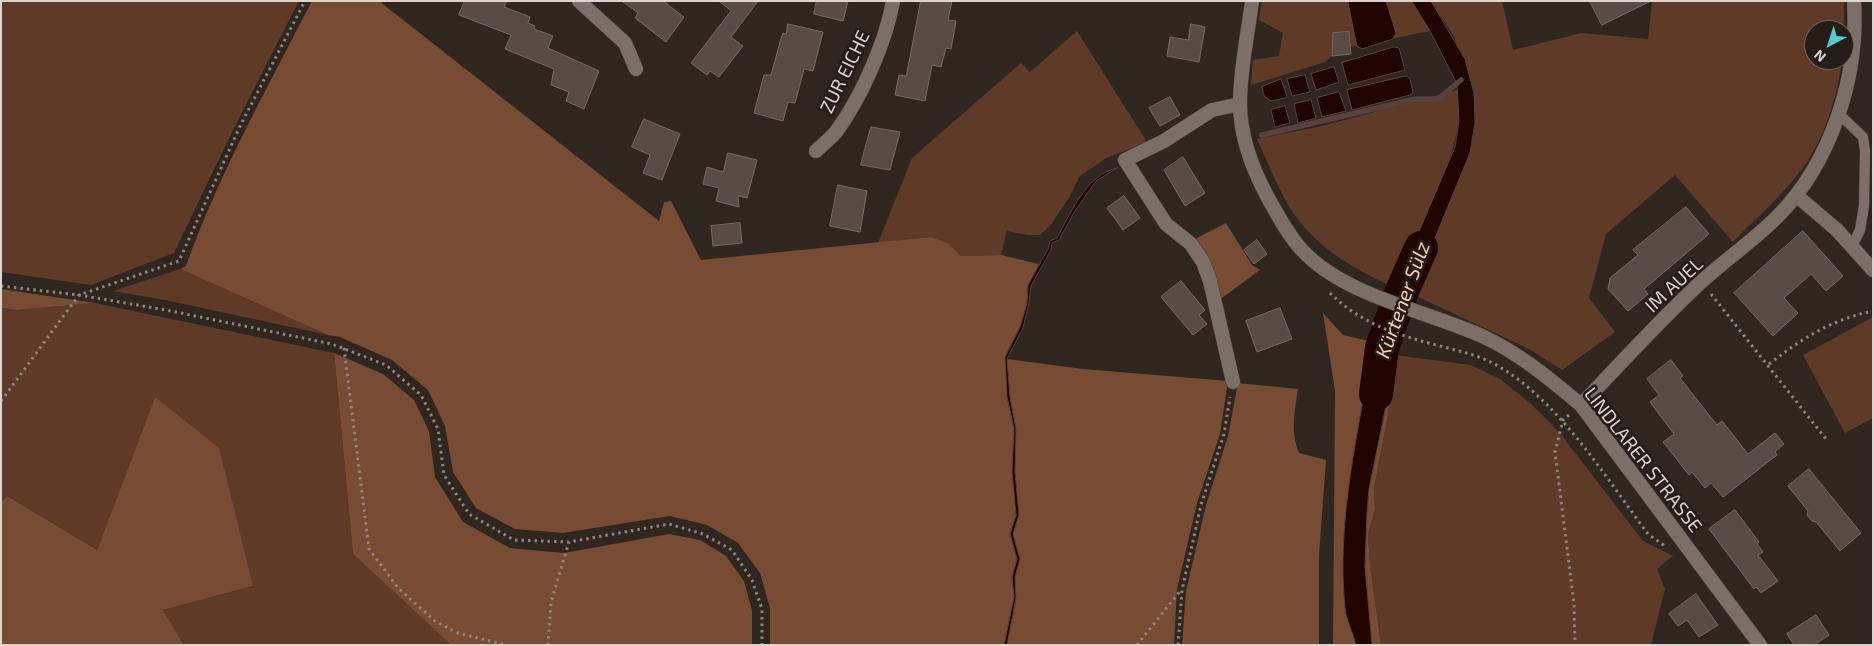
<!DOCTYPE html>
<meta charset="utf-8">
<style>
body{margin:0}
#map{position:relative;width:1874px;height:646px;overflow:hidden;background:#302620;font-family:"Exo 2",sans-serif}
canvas{display:block}
.frame{position:absolute;inset:0;border:2px solid #dbd4d1;pointer-events:none}
.north{position:absolute;left:1804px;top:20px;width:50px;height:50px;box-sizing:border-box;background:#261c17;border:1px solid #6e6661;border-radius:50%;rotate:220deg;font-size:14px;font-weight:700;line-height:20px;text-align:center;color:#dbd4d1}
.north::after{content:'';display:block;margin:auto;width:18px;height:22px;background:#52cdd0;clip-path:polygon(50% 0,100% 100%,50% 72%,0 100%)}
</style>
<div id="map">
<canvas width="1874" height="646"></canvas>
<div class="frame"></div>
<div class="north">N</div>
</div>
<script>
const ctx = document.querySelector('canvas').getContext('2d');
ctx.lineJoin = 'round';
function paint(path, color) {
  ctx.fillStyle = color;
  ctx.fill(path, 'evenodd');
}
function trace(path, color, width, dash) {
  ctx.strokeStyle = color;
  ctx.lineWidth = width;
  ctx.lineCap = dash ? 'butt' : 'round';
  ctx.setLineDash(dash || []);
  ctx.stroke(path);
}
function label(font, color, halo, rows, align = 'center') {
  ctx.font = font + ' "Exo 2",sans-serif';
  ctx.lineWidth = 5;
  ctx.setLineDash([]);
  ctx.textBaseline = 'middle';
  ctx.strokeStyle = halo;
  ctx.fillStyle = color;
  for (const [text, x, y, turn = 0] of rows) {
    ctx.save();
    ctx.translate(x, y);
    ctx.rotate((+turn || 0) * Math.PI / 180);
    ctx.textAlign = isNaN(turn) ? turn : align;
    if (halo) ctx.strokeText(text, 0, 0);
    ctx.fillText(text, 0, 0);
    ctx.restore();
  }
}
const green = new Path2D(`
 M1,1H299L236,124L174,253L91,285L1,272Z
 M1262,1H1412L1430,31L1351,47L1349,32L1333,33L1332,56L1325,62L1251,85L1253,60L1279,56L1283,33L1259,20Z
 M1431,1H1502L1513,50L1581,33L1648,39L1652,1H1844V30H1814V60H1842C1837,97 1825,138 1802,169C1783,195 1756,218 1733,242L1675,175L1606,234L1589,298L1615,332L1562,370L1529,349L1412,294L1470,153L1455,38Z
 M1077,31L1147,142L1106,158L1079,177L1070,196L1050,226L1040,235H1027L1007,231L1001,255L961,256L948,243L931,237L878,243L912,158L1021,63L1030,72Z
 M1457,90C1472,134 1418,233 1400,276L1393,287C1354,269 1313,246 1290,208C1277,187 1268,162 1257,139L1322,126Z
 M180,269L328,335L165,300L113,291Z
 M95,303L334,353L353,554L451,645H184L163,610L253,586L155,397L97,550L7,496L1,502V308L17,310Z
 M1873,317V418L1845,433L1803,355Z
 M1395,355L1471,365L1500,379L1530,403L1559,432L1643,541L1673,556L1657,569L1665,589L1651,645H1381L1370,565L1368,534L1375,510L1374,490L1388,415Z`);
const forest = new Path2D(`
 M312,1H379L659,221L664,202L671,201L701,260L931,237L948,243L961,256L1001,255L1039,264L1028,285L1027,303L1020,327L1005,357L1007,397L1014,429L1012,472L1016,515L1010,534L1017,559L1012,577L1014,597L1004,645H770V608L760,573L738,543L707,525L670,516L563,533L515,529L476,508L453,472L445,426L428,390L392,360L340,337L328,335L180,269L186,266C219,174 267,88 312,1Z
 M1226,223L1252,265L1260,270L1218,301L1193,240Z
 M1,289L95,303L17,310L1,308Z
 M1323,313L1343,335L1373,342C1359,432 1336,517 1345,608C1346,620 1353,632 1356,645H1333L1335,391Z
 M334,353L383,374L414,400L429,431L435,477L463,522L510,548L564,553L669,534L700,540L726,556L744,581L752,610V645H451L353,554Z
 M1391,354L1395,355L1388,415L1374,489L1375,510L1368,534L1370,565L1381,645H1372L1365,567L1367,513L1369,489L1385,411Z
 M1007,359L1083,369L1228,381L1220,434L1197,503L1177,589L1174,645H1007L1016,598L1015,577L1020,559L1013,534L1019,515L1015,472L1016,429L1010,397Z
 M1238,383L1298,389C1295,410 1290,432 1299,453L1326,460L1319,555V645H1182L1186,591L1206,505L1228,436Z
 M155,397L219,448L253,586L163,610L184,645H1V502L7,496L97,550Z`);
const water = new Path2D(`
 M1348,1H1386L1396,33L1393,39L1362,49L1357,46Z
 M1412,1H1431L1465,59L1474,93L1475,123L1470,153L1412,294L1393,287L1400,276L1455,147L1459,121L1457,84L1430,31Z
 M1394,47L1399,48L1405,70L1348,85L1342,63Z
 M1334,67L1339,82L1316,90L1311,74Z
 M1305,75L1310,92L1292,96L1287,79Z
 M1406,76L1410,78L1413,93L1410,95L1352,110L1347,90Z
 M1281,79L1287,96L1285,98L1271,101L1264,96L1262,87Z
 M1339,92L1346,111L1322,117L1317,98Z
 M1311,100L1316,118L1298,123L1294,104Z
 M1285,106L1290,123L1275,127L1271,110Z
 M1117,168L1096,181L1075,211L1059,240L1052,243L1051,250L1031,286L1029,303L1023,328L1007,359L1010,397L1016,429L1015,472L1019,515L1013,534L1020,559L1015,577L1016,598L1007,645H1004L1014,597L1012,577L1017,559L1010,534L1016,515L1012,472L1014,429L1007,397L1005,357L1020,327L1027,303L1028,285L1048,249L1050,241L1057,238C1071,212 1087,174 1117,168Z
 M1373,342L1391,354L1385,411L1369,489L1367,513L1365,567L1372,645H1356C1353,632 1346,620 1345,608C1336,517 1359,432 1373,342Z`);
const stream = new Path2D(`
 M1262,135L1416,99H1438L1461,80`);
const river = new Path2D(`
 M1376,394L1382,348L1402,291L1421,248`);
const building = new Path2D(`
 M465,1H507L504,7L530,17L528,23L535,26L534,29L553,36L548,48L599,71L584,109L566,101L569,92L551,85L554,69L505,49L511,35L459,15Z
 M622,1H663L684,17L666,42L635,18L638,13Z
 M719,1H758L731,37L743,46L719,77L710,71L707,75L691,63L731,11Z
 M817,1H848L843,21L814,14Z
 M921,1H952L948,20L956,21L951,49L946,48L941,67L932,65L925,101L895,95L899,75L906,76Z
 M1590,1H1651L1602,25Z
 M788,24L823,32L813,71L804,69L795,103L788,102L783,121L754,113L764,75H771L780,42L783,33L786,34Z
 M1191,24L1205,27L1199,62L1167,56L1170,37L1188,40Z
 M1349,32L1351,54L1332,56L1333,33Z
 M1170,97L1180,115L1160,126L1149,108Z
 M644,119L680,134L662,180L643,173L650,155L632,147Z
 M871,127L900,132L890,170L861,165Z
 M728,153L757,160L747,198L738,196L739,207L716,201L719,188L703,184L707,167L723,172Z
 M1183,157L1205,193L1185,206L1164,170Z
 M838,185L867,191L860,232L830,226Z
 M1124,196L1140,218L1123,230L1107,208Z
 M1686,207L1709,234L1644,289L1648,294L1628,311L1608,289L1610,278L1638,255L1633,250Z
 M740,223L742,243L713,246L711,226Z
 M1803,231L1843,276L1826,291L1811,274L1784,298L1798,313L1773,336L1734,293Z
 M1257,240L1267,254L1254,264L1244,250Z
 M1181,281L1205,310L1199,315L1207,324L1193,335L1161,297Z
 M1280,308L1292,339L1257,352L1246,321Z
 M1671,360L1683,376L1680,378L1717,425L1722,421L1748,454L1775,433L1784,444L1775,452L1777,455L1723,497L1711,483L1705,488L1692,472L1689,475L1663,442L1674,434L1650,402L1659,395L1647,379Z
 M1809,469L1861,533L1840,551L1816,522L1812,521L1807,515L1808,511L1788,486Z
 M1735,510L1759,542L1757,544L1763,552L1758,555L1778,581L1761,593L1756,587L1754,589L1709,529Z
 M1696,594L1718,625L1699,637L1687,620L1678,626L1669,614Z
 M1816,615L1829,635L1814,645H1794L1787,634Z`);
const path = new Path2D(`
 M1,286L79,295L166,310L332,344L386,365L421,395L438,429L444,475L469,514L514,540L569,542L669,524L703,534L732,550L752,580L762,609V645
 M1330,293C1362,325 1401,336 1444,347C1463,352 1481,356 1498,366C1559,401 1606,478 1648,534L1665,546
 M1711,294L1826,439
 M344,348L369,549L399,589L435,621L458,633L506,645
 M1769,364C1803,338 1830,320 1873,311
 M1,401L79,295L179,261L241,124L305,1
 M1569,415L1563,420L1555,452L1574,604L1575,645
 M548,645L551,602L569,542
 M1137,645L1181,590
 M1178,645L1182,590L1201,505L1224,434L1230,397`);
const service = new Path2D(`
 M1838,113L1863,137L1865,151L1864,206L1860,230L1852,246`);
const minor = new Path2D(`
 M579,1L625,43L636,69
 M816,151C822,145 830,139 836,132C861,98 886,42 893,1
 M1797,196L1837,230L1873,270
 M1233,382L1210,281L1203,262L1191,244L1166,224L1125,160L1164,141L1212,110L1240,104
 M1581,405C1620,364 1658,322 1700,283C1725,260 1753,241 1777,217C1831,163 1859,76 1854,1`);
const secondary = new Path2D(`
 M1252,1C1248,34 1240,69 1240,103C1240,135 1252,168 1267,196C1277,214 1288,235 1302,250C1344,296 1427,311 1482,336C1519,353 1550,379 1581,405L1760,645`);
const streetNames = [
 ["ZUR EICHE",845,72,-64],
 ["IM AUEL",1674,285,-43],
 ["LINDLARER STRASSE",1643,460,52]
];
const waterNames = [
 ["Kürtener Sülz",1403,300,-70]
];
paint(green, '#5f3a27');
paint(forest, '#784b33');
paint(water, '#1f0400');
trace(water, '#57423f', 1);
trace(stream, '#57423f', 5.5);
trace(river, '#1f0400', 34);
paint(building, '#584c46');
trace(building, '#776a64', 1);
trace(service, '#4b423e', 11);
trace(minor, '#4b423e', 15);
trace(secondary, '#4b423e', 15);
trace(path, '#8d8480', 3, [2.5, 4]);
trace(service, '#7b6f68', 10);
trace(minor, '#7b6f68', 14);
trace(secondary, '#7b6f68', 14);
label('19px', '#dbd4d1', '#261c17', streetNames);
label('italic 20px', '#faccb5', '#261c17', waterNames);
</script>
